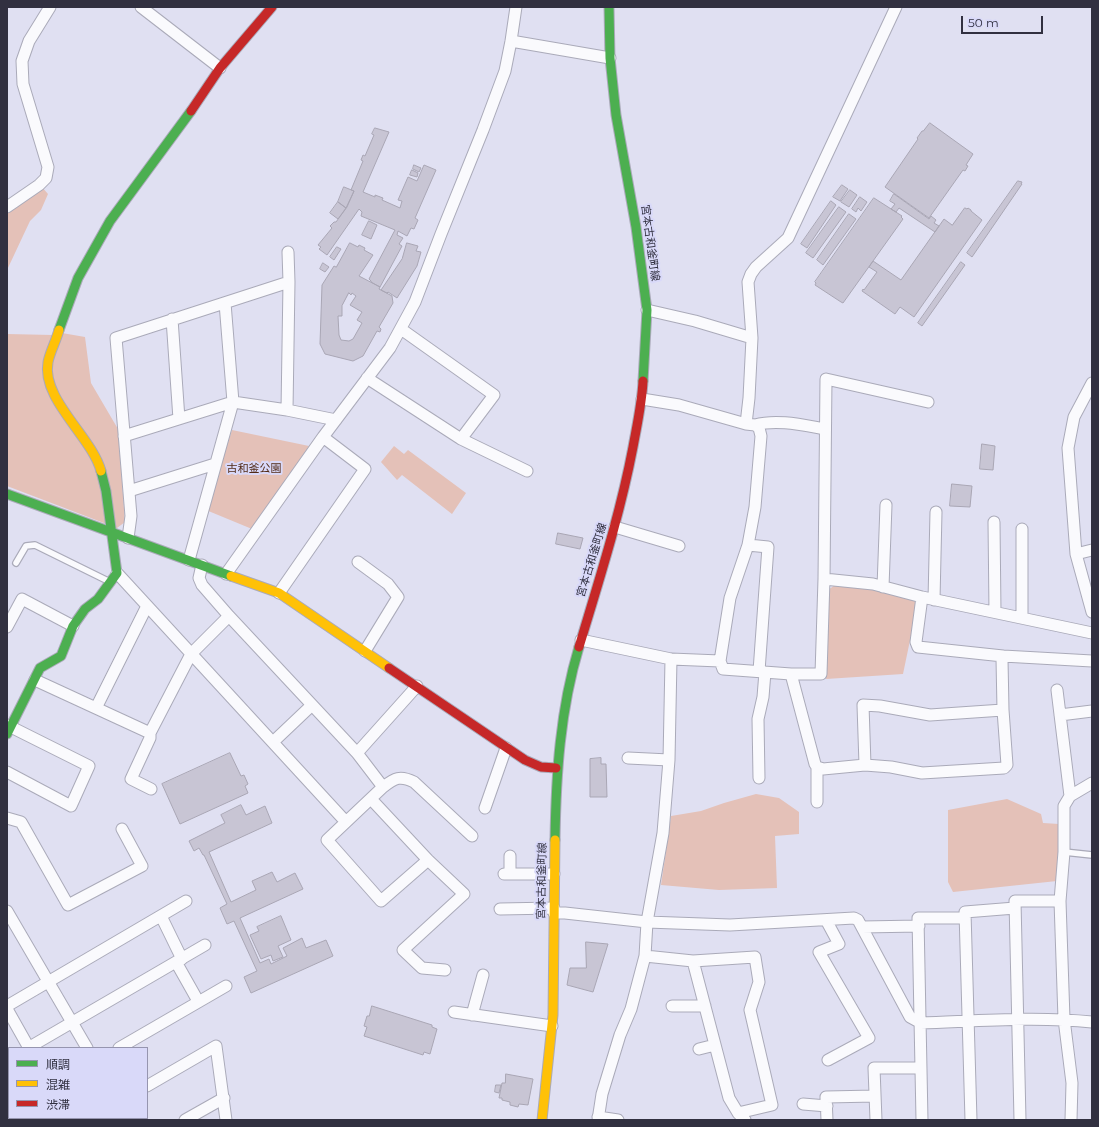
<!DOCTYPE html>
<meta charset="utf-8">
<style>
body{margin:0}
#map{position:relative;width:1099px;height:1127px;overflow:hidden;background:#e0e0f2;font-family:Montserrat,"Noto Sans JP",sans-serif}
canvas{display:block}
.frame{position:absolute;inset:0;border:8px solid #313040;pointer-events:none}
.legend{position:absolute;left:8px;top:1047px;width:140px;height:72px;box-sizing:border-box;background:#d9d9f9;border:1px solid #9695af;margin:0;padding:5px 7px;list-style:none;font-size:12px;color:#313040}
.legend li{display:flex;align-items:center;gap:8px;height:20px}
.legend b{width:20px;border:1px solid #9695af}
.scale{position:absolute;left:961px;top:16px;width:82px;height:18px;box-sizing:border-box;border:2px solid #313040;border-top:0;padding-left:5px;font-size:12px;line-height:14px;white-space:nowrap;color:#313040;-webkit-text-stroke:3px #d9d9f9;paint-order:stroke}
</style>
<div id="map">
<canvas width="1099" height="1127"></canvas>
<div class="frame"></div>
<ul class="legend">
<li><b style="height:5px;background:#4caf50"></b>順調</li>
<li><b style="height:5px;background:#ffc107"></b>混雑</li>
<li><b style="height:5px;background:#c62828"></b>渋滞</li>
</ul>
<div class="scale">50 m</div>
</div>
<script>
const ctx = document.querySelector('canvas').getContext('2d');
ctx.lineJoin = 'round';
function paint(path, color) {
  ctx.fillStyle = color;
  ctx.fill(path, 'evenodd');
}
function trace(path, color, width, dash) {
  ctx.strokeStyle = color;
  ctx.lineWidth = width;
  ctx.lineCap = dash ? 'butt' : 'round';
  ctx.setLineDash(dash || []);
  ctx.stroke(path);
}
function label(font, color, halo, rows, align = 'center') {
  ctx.font = font + ' Montserrat,"Noto Sans JP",sans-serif';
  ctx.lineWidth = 4;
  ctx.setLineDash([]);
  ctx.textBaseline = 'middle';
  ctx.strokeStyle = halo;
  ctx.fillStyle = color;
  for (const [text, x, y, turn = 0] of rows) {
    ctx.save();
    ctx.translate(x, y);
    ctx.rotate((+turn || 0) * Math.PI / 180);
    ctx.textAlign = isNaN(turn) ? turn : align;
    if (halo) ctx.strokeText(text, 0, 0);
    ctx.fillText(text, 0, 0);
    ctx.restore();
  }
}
const green = new Path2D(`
 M41,186L48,194L41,210L30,221L7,270V210Z
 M62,333L85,337L91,383L118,429L125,522L117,528L7,486V334L53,335Z
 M232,430L309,446L252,529L206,510Z
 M394,446L404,454L408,450L466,493L452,514L402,475L397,480L381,462Z
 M835,585L873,589L918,602L903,674L826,679L828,590Z
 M756,794L779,798L799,812V834L775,836L777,888L719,890L661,885L671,816L701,811L724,803Z
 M1007,799L1041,814L1043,823L1059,824L1057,881L953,892L948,882V810Z`);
const building = new Path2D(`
 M930,123L973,154L966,165L968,166L965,171L963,170L929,218L885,187L918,139L917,138L922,131H923Z
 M375,128L389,132L363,192L375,197V195L383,198L382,200L400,208L402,201L398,200L408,177L417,181L424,165L436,170L415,218L418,220L414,229L411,228L407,236L398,231L397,235L403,238L399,244L402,246L380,287L371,282V281L369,279L395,230L361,216L362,212L359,209L327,255L319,249L321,247L318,245L332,228L330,226L334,222H336L347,207L354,191L351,190L363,161L361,160L363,155L365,156L374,135L372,134Z
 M414,165L421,168L419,172L413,169Z
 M412,170L418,173L417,177L410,175Z
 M1018,181L1022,182L1021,184H1022L972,257L967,253Z
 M842,185L848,189L840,201L833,197Z
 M344,187L354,191L346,208L338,202Z
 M850,190L857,195L849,207L841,202Z
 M894,194L929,219L931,216L936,220L934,223L939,226L935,232L899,208L896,212L891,209L895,204L890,201Z
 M860,197L867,202L861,211L858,208L856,212L852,209Z
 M874,198L902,216L901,217L903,219L843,303L841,302L815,285L816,283L815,282Z
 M831,201L836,205L807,248L801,244Z
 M338,202L346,208L338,219L330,213Z
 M839,207L846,212L813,258L806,253Z
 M965,208L967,209L968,208L971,210V211L982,220L914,317L900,307L895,314L862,291L863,289L864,290L877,272L869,267L873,261L901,280L944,219L952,225Z
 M849,214L856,219L823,265L817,260Z
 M369,221L377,225L371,239L362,235Z
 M350,243L358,247L359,245L365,248L364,250L373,255L359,276L380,287L379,289L392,296L393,303L379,327L381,329L380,332L377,331L363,356L353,361L325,354L320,344L322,285L334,266L336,267ZM349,293L351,295L352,293L356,296L350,305L362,312L357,320L362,323L353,339L349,341L341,340L339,335L338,316H342V306Z
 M407,243L418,246L416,251L421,252L417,266L397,298L388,292L387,293L381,290L402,259Z
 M337,247L341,249L334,260L330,257Z
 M961,262L965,265L922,326L918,323Z
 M323,263L329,267L325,272L320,269Z
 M982,444L995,446L993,470L980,469Z
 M952,484L972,486L970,507L950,506Z
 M558,533L583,538L580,549L556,544Z
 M230,753L241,776L244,775L248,784L245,786L248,793L180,824L162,784Z
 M601,758V764H606L607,797H590V759Z
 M241,805L246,815L265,806L272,823L209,852L231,902L256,890L252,881L272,872L277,882L295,873L303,889L240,918L260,963L269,959L271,964L287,956L283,948L302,938L306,948L326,940L333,956L251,993L244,977L257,971L234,921L227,924L220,908L227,904L204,855H203L199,848L194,851L189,841L225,823L221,815Z
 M281,916L291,940L278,946L283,957L273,961L271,955L261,959L250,935L259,931L257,927Z
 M586,942L608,944L593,992L567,985L570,968H586Z
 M372,1006L432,1025V1027L437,1029L430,1054L424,1052L423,1055L364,1036L367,1027L364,1026L367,1016H369Z
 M506,1074L533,1079L528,1105L519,1104L518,1107L510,1105V1102L502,1100V1098H499L502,1083H505Z
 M496,1085H501L499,1093L495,1092Z`);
const lane = new Path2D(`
 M16,563L26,546L35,545L110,582
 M1064,852L1092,855`);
const street = new Path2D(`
 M141,7L220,68
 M511,41L610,58
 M7,207L39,185L46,178L48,167L23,84L22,61L29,41L50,7
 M647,310L695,321L752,338
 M172,319L179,419
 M401,329L494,395L461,439
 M367,378L461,439L527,471
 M1092,383L1074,417L1068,448L1076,554L1092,612
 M642,399L679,405L746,424L755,425L759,428L761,436L755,507L748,545L730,598L720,661
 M287,410L289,282L288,252
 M746,424L749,398L752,338L748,282L751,274L756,267L788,238L896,7
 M755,425C777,419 802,425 825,429
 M124,436L233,402L287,410L336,420
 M129,491L215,464
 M994,522L995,612
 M615,527L679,546
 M1022,529V618
 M128,538L131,516L116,338L289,282
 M748,545L768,547L759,671
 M1076,554L1092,550
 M189,560L233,402L225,303
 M358,562L388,584L398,597L365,651
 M202,565L199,578L202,585L229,616L357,753L383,787L327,840L381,901L428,860
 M117,573L346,822
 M226,574L323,437L390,348L415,302L441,234L483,130L505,71L511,41L516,7
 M824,579L873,584L922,597L1092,633
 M883,587L886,505
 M279,593L365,469L323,437
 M922,597L916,642L918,647L1003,656
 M934,600L936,512
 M7,627L22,599L73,626
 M581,640L671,659L720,661L723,669L791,674H821L824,579L826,379L928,402
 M791,674L815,764L817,767L823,769L865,765L891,767L922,773L1004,768L1007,765L1003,710L1002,659L1003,656L1092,661
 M35,680L150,733L191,654L229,616
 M1057,690L1070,796
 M96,708L147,606
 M1060,715L1092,711
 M7,725L89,766L71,806L7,772
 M150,733V738L131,779L151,789
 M273,742L312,705
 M357,753L417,686
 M628,758L669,760
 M865,765L863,705L880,706L930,715L1003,710
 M759,778L758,719L763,697L765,672
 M383,787C395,778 400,775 414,782L472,836
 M371,799L428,860L464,894L403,950L422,968L445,970
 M817,802V767
 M485,808L506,748
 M7,818L21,822L68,905L142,866L122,829
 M504,874H554
 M510,874V856
 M500,909L554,908
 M7,911L87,1048
 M554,913H565L647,922L730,925L854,918L858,920L910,1017L921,1023C978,1021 1035,1016 1092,1022
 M161,916L182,959
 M826,920L839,944L819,952L869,1038L828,1060
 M862,927L919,926
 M645,956L693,961L755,957L759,982L750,1010L772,1105L738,1113
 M693,961L729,1098L738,1113L745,1120
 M176,962L198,1001
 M7,1006L186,901
 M672,1006H705
 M7,1009L29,1048
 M454,1012L552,1026
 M472,1015L483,975
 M28,1048L205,945
 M119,1048L226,986
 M699,1049L715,1045
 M7,1060L9,1059
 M147,1086L216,1046L226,1120
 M803,1104L827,1106
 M598,1117L618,1120
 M128,1118L129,1120
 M88,1120L92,1118
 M185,1120L224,1098
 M598,1120L602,1094L620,1035L631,1009L645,956L647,922L663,833L669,760L671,659
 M827,1120L826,1097L875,1096
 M876,1120L874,1068H921
 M922,1120L918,918H965
 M971,1120L965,912L1015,908
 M1020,1120L1015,901H1060
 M1071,1120L1072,1083L1064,1019L1060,901L1064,852V806L1070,796L1092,783`);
const fast = new Path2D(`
 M609,7L610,58L616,115L636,227L647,310L643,381
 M59,330L78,278L110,221L191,111
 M7,494L231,576
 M7,734L40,668L61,656L73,626L85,609L98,599L117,573L106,491L101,471
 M555,840C556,775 560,710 579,647`);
const slow = new Path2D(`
 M59,330C56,341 50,352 48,362C41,399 92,437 101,471
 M231,576L279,593L389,668
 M542,1120L553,1015L555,840`);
const jam = new Path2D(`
 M191,111L220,68L272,7
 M579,647C599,580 620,515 633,447C637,425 642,403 643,381
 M389,668L525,760L541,767L556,768`);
const streetNames = [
 ["宮本古和釜町線",650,243,82],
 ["宮本古和釜町線",592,560,-73],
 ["宮本古和釜町線",542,881,-89]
];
const parkNames = [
 ["古和釜公園",254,469]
];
paint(green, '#e4c1b8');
paint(building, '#c8c5d4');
trace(building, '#a9a6b4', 1);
trace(lane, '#aaaab9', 8);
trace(street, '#aaaab9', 13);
trace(fast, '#aaaab9', 11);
trace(slow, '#aaaab9', 11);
trace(jam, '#aaaab9', 11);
trace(lane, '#fafafd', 5.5);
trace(street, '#fafafd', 11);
trace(fast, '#4caf50', 9);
trace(slow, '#ffc107', 9);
trace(jam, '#c62828', 9);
label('11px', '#313040', '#d9d9f9', streetNames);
label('11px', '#522b17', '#d9d9f9', parkNames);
</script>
